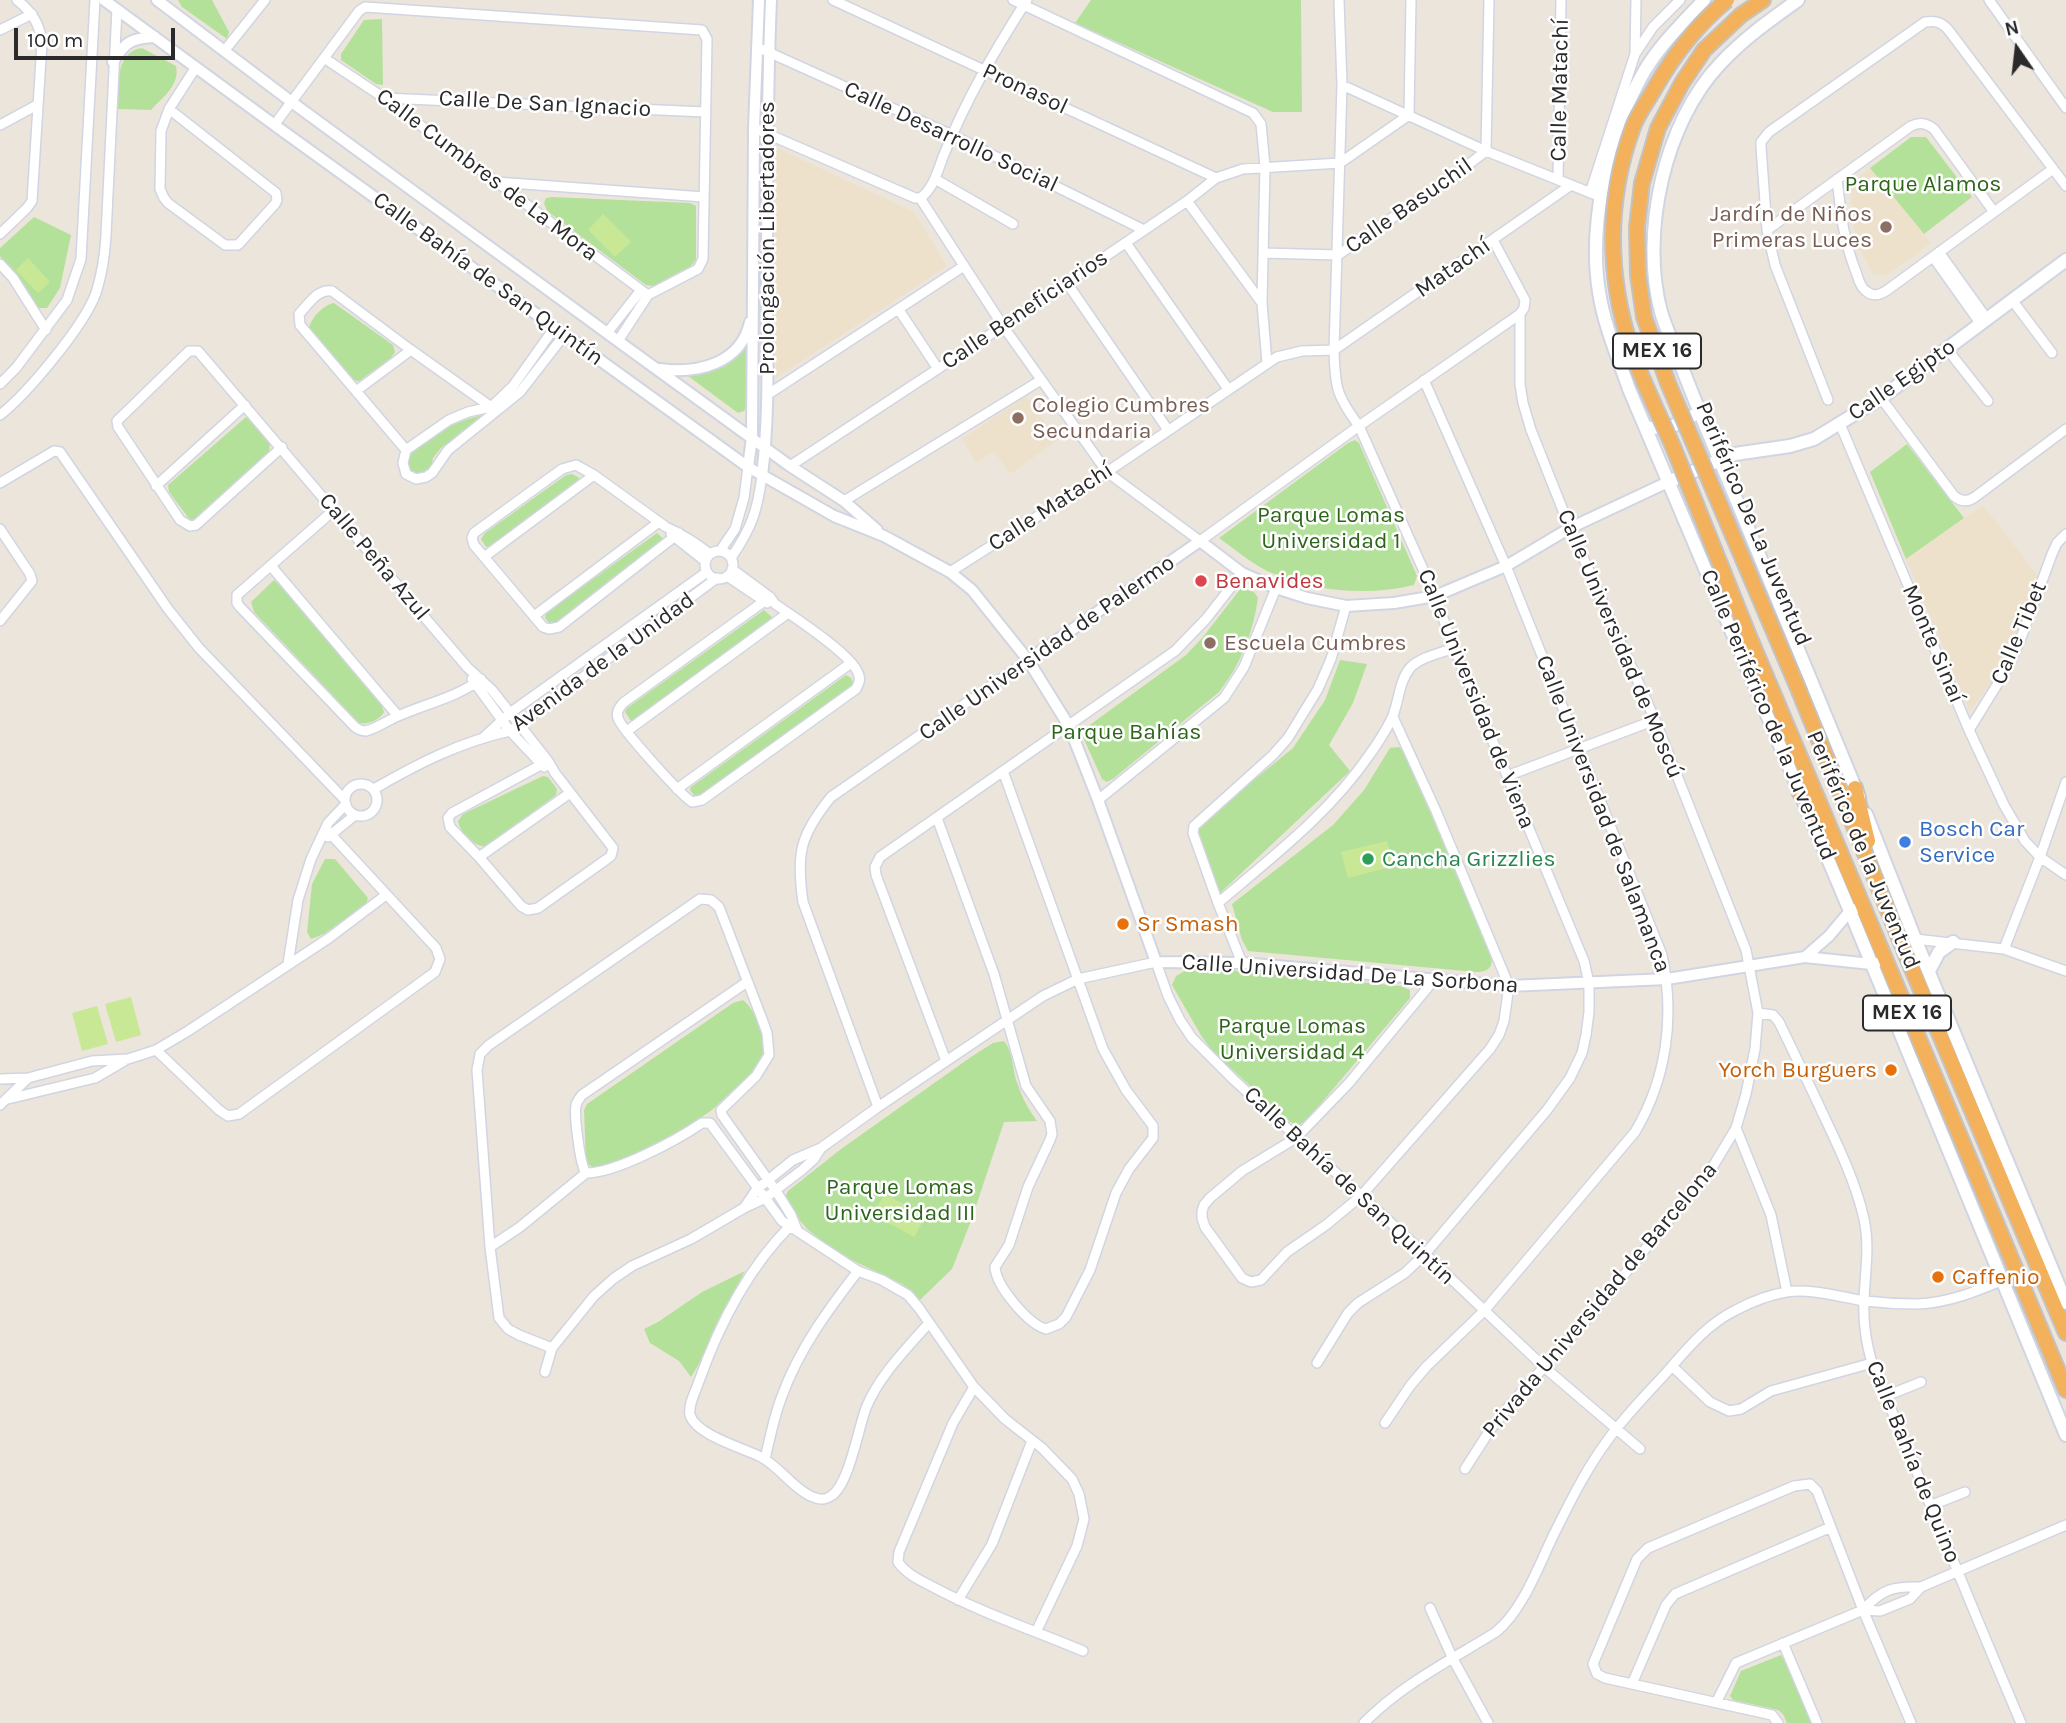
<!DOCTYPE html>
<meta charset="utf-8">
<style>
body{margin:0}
#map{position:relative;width:2066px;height:1723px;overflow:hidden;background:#ece5dc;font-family:Karla,sans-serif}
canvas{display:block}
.north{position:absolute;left:1982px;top:14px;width:70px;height:70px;-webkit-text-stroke:5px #fff;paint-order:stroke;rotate:346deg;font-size:19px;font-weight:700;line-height:28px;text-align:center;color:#2a2a2a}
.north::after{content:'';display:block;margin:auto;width:24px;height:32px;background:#2a2a2a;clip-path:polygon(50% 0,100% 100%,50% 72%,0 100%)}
.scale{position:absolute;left:14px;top:28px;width:161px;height:32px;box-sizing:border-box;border:4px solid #2a2a2a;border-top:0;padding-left:9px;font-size:21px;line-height:24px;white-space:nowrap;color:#2a2a2a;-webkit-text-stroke:5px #fff;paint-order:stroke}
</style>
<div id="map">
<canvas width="2066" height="1723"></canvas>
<div class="north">N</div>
<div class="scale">100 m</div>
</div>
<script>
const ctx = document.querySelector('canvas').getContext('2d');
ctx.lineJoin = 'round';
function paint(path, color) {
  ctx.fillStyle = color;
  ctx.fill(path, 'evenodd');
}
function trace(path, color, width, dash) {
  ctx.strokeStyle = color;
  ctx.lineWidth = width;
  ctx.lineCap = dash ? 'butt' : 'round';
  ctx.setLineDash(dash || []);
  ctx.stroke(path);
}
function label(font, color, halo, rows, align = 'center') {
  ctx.font = font + ' Karla,sans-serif';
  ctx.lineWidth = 5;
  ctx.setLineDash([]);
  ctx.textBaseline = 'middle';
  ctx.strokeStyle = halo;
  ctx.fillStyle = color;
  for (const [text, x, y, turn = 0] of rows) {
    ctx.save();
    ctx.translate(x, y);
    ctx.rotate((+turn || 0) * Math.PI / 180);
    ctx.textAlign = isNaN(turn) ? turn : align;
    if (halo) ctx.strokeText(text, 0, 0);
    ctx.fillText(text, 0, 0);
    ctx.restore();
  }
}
const education = new Path2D(`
 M775,147L914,212L947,266L776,378Z
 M1870,168L1931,243L1887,275L1873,274L1857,243L1852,220L1851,184Z
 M1026,396L1058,440L1010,474L994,451L976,463L962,439Z
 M1983,505L2038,576L2007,660L1970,711L1906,559Z`);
const green = new Path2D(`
 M178,0H212L229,32L227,39L182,7Z
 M1091,0H1301L1302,112H1273L1075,23Z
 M382,19L383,85L376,84L341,60V54L364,20Z
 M142,48L176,66C180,85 164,96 151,110L118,109C119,87 114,52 142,48Z
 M1911,137H1926L1972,197L1924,234L1870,168Z
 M553,197L690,203L696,206V260L691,266L653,286L646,285L547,211L544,203L546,198Z
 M34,217L71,235L60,288L47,308H38L0,256V248Z
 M334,303L393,345L395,352L391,358L359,381L353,380L309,328C312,317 323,305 334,303Z
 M748,343L747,405L744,411L738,413L688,376C713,374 734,364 748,343Z
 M484,415L482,419L441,448L433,458L431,468L424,474L413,475L407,470L406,458C429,437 454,420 484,415Z
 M246,417L254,423L270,443L269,452L198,519L190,520L169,492L168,485Z
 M1355,440L1359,443L1417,576L1414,585C1369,596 1317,592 1274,574C1254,566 1236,550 1219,538L1348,443Z
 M1907,444L1964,518L1906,559L1870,472Z
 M572,474L578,477L580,480L575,485L491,546L486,547L481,539L485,533L566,475Z
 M657,533L665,540V543L554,624L549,623L545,618L546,613Z
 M274,580L281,586L382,706L384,712C379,720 369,725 359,723L254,612L251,602Z
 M1241,588L1254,592L1258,598C1253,633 1241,664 1219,692L1114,778L1107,782L1102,779L1082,735L1087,727L1186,655L1203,637Z
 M764,610L772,617L773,621L636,719L631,721L625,712L627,708Z
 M1340,660L1367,664L1353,703L1329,745L1350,771L1219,894L1198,834L1201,823L1293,748L1325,700Z
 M846,675L851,678L854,684L852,689L697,799L690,790L691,787Z
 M1399,747L1404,751L1491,955C1494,967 1488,972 1476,972L1248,951L1242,940L1232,904L1333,825L1364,790L1390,748Z
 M543,776L548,777L557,789L556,795L486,847C472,845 461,834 458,821L463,814Z
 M325,859H335L368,898L366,904L324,934L311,939L307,932L312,884Z
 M1188,969L1228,970L1401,986L1410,990V998L1307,1120L1299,1125L1290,1122L1214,1053L1202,1037L1172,985L1176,976Z
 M743,1000C758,1012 762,1036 768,1053L763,1062L712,1110L684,1129L655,1146L596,1169L586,1163L584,1110L587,1104L733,1003Z
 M1004,1041C1014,1053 1012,1071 1018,1085C1022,1098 1029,1110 1037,1121L1004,1122L971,1221L952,1269L920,1300L902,1284L835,1252L807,1229L791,1210L785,1197L788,1191L841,1149L971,1057L993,1043Z
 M745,1271L716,1324L705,1354L691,1377L679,1361L650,1343L644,1329L658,1322L702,1292Z
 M1781,1655L1785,1661L1811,1723H1787L1783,1714L1778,1710L1733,1700L1730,1696L1741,1671Z`);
const pitch = new Path2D(`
 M603,214L631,242L615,257L588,230Z
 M28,258L50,282L38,293L16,270Z
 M1387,841L1394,866L1348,878L1341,852Z
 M131,997L141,1035L116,1042L105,1004Z
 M97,1006L108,1044L82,1051L72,1013Z
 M885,1194L926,1216L914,1237L872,1214Z`);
const minor = new Path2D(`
 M833,0L1216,178
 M1013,0L1253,113L1261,124L1265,166L1262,303L1267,363
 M1989,0L2066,108
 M0,30L32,14
 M757,47L952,135L1144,230
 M225,50L265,0
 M1635,54L1653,27L1680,0
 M324,58L384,98L648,295
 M1342,85L1486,151L1601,197
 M384,98L706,112
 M169,109L276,193L277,200L275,204L238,245H225L168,203L164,198L160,189L161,131L169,109L196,67
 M275,124L359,11L365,7L702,30L707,39L703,259L698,269L648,295L618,341
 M0,125L37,105
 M754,128L915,198H920
 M935,179L1013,224
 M1837,179C1841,213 1843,239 1856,272C1858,278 1860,287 1866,291C1873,297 1879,295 1886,291L2053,169
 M1558,180L1561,0
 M496,182L704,197
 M1590,193L1635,54L1636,0
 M920,198L1003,326L1107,472L1200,541L1359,426L1520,314L1524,308L1525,300L1493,240
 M920,198C933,190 938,170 943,157C965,101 995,50 1027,0
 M1187,201L1262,303
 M1767,230L1911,126C1920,122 1926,123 1934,129L1994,212
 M0,234L27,208L32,201L42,43C40,24 32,12 17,0
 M1126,243L1228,389
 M1939,252L1987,319
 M1263,253L1338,255L1459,172L1486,151L1489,0
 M1933,257L1980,323
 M0,264L13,278L46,330
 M1067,283L1168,430
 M2012,300L2052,353
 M899,310L938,369
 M555,327L513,386L491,407L468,412L449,420L406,450L403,463L406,474L416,479L426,477L432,473L448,450L520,392L565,334
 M607,333L641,290
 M1947,349L1988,401
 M1334,350L1571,185
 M0,384L16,368L67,300L81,259L95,0
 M356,391L411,350
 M767,395L964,266
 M1881,398L1954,496C1961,502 1968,502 1975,497L2066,429
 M1828,400L1775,265L1767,230L1761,147V142L1769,132L1925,22C1937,20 1943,23 1950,32L2066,186
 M0,415C27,394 84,326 96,293C102,274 105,255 106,235L117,9
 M1840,424L1969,730L2004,805L2025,841L2040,857L2066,875
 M282,447L196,525L190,526L180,520L118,427L117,421L189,351H198L467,667L492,690L548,761L555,773L613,848L611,856L607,859L538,908L528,910L521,906L479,857L450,827L448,818L452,813L548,761
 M406,450L300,325L299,314C308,305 318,288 332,291L411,350L494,409
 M790,466L1003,326L1187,201L1216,178L1243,169L1340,163L1409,115L1411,0
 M0,483L54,451L60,452L168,609L199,648L345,800
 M156,486L245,405
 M844,501L1041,380
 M334,510L237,595V603L240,607L355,727C359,730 361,731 366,731C375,729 387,721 396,717C424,704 456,698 481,679
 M0,529L30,574L32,581L0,621
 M679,533L559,627L549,629L543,627L474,545L472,538L474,533L562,469L576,465L594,475L666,527C682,534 696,543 710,554
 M671,534L705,561
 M720,551L735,529L744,498L748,467
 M705 565a14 14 0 1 1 28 0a14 14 0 1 1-28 0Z
 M484,557L594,475
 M731,558C752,527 757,512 762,476
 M271,566L398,716
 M732,569L770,597L775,604C794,617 851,654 858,673C861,679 859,683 856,689L702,800L692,802C682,796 621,729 618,718C616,712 619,708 623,703L770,597
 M950,572L1107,472L1277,357L1302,351L1334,350
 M727,576L767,603
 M534,616L659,522
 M472,679L510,731L544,767
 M1393,717L1436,811L1509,986L1504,1021L1499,1035L1490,1049L1361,1196L1326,1225L1287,1252L1261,1280L1251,1282L1242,1278L1205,1227L1202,1218V1211L1204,1205L1210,1198L1242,1171L1296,1138L1349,1083L1434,980
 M1969,730L2008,667L2021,638L2052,554L2057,543L2066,534
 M627,731L788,613
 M484,737L510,713L707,572
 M1507,776L1655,720
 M345 800a16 16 0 1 1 32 0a16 16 0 1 1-32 0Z
 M374,789C417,764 460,742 510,731L717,578
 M677,789L851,663
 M1098,800L1224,698L1244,667L1276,588
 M937,818L994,974L1026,1086L1050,1121L1052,1134L1050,1140L1028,1187L1009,1245L995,1267C996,1286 1028,1324 1046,1329L1059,1324L1066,1317L1090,1270L1116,1193L1129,1169L1153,1138V1126L1126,1090L1103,1049L1003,771
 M328,837L355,815
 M479,857L570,793
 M1218,903C1272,857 1329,814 1370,754C1378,743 1386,730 1392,718C1399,702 1399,681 1410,668C1420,657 1441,653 1454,648
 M1915,939L2004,949L2066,971
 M2004,949L2040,857L2066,782
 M1242,963L1218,903L1193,833L1194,826L1273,755L1288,738L1318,689L1331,659L1346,606
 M288,964L298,900L311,859L328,823L346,804
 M1758,1013L1773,1015L1779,1022C1794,1053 1809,1084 1823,1114C1839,1148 1856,1183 1864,1219C1870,1247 1865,1272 1864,1300C1863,1321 1866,1343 1872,1363C1922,1483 1970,1604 2021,1723
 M156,1050L219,1110L228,1116L239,1114L435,972L440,959L436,948L326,829
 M946,1061L876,875L875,867L880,857L1175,651L1206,619L1242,573
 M0,1079L28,1078L92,1061L128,1059L156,1050L188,1031L329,938L386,895
 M8,1099L95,1078L124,1061
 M0,1105L28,1078
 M878,1107L803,902C796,854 800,835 831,797L1028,660
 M1736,1128L1771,1215L1787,1292
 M586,1173C580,1165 574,1116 576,1105C577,1101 579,1099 582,1095L747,982
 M744,1208L757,1189L793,1160L821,1148L878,1107L1043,996L1078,979L1156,962L1168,996L1180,1020L1192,1038L1234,1080L1425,1254L1544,1367L1640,1449
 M791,1225C748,1268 718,1327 698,1384C695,1393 688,1405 690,1415C696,1435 743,1448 761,1457C779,1466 797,1493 816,1498C821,1500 827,1499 831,1496C849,1485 858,1429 866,1408C879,1376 906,1349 929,1323
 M490,1247L520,1227L586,1173C616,1173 677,1140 702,1123H710L782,1221L858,1271L882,1280L908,1295L919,1308L974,1387L1005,1419L1042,1448L1072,1479L1079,1494L1084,1519L1077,1546L1036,1632
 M552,1348L519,1335L508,1329L499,1318L490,1247L477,1070L480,1054L489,1045L700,899L711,900L719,907L762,1019L767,1033L769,1055L756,1076L721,1110L722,1115L776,1191L791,1215L797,1230
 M1317,1363L1348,1313L1358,1303L1405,1273L1425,1254L1547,1110L1570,1078L1582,1053L1586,1035L1589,1012V983L1584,961L1454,648L1435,596L1359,426C1336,395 1335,387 1334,350L1342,85L1339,0
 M1672,1366L1710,1402L1729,1411L1741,1409L1771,1391L1872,1363
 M545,1372L552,1348L594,1296L613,1279L632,1266L691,1239L744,1208L764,1199L802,1170L814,1159L821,1148
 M974,1387L953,1423L899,1552L898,1562C906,1574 921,1581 933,1587C982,1613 1033,1630 1083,1651
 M1886,1396L1921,1382
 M1385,1423L1410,1386L1426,1367L1484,1311L1635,1132C1667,1078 1675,1016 1662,955L1506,566L1424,380
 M765,1459C770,1438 774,1416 782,1396C799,1349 828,1310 858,1271
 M1465,1469L1490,1430L1509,1406L1595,1310L1712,1168L1736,1128L1746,1094L1755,1049L1758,1013L1746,950L1655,720L1570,528L1531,430L1523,403L1520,384V314
 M1932,1505L1965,1492
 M958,1600L992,1544L1032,1441
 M1430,1608L1453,1659L1488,1723
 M1863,1610L1880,1611L1910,1599L1921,1587L2066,1525
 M1783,1643L1817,1723
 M1632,1684L1666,1605L1675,1594L1831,1527
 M1716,1703L1736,1663L1863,1610C1882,1589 1893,1586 1921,1587
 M1364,1723C1402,1684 1451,1660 1496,1632C1525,1608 1540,1561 1557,1528C1572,1498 1587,1468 1607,1441C1624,1417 1646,1395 1666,1373C1687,1349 1707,1324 1736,1310C1751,1302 1769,1295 1786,1292C1812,1288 1839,1297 1865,1301C1882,1303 1900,1304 1917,1304C1953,1303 1986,1287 2018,1274
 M1778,1723L1772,1715L1605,1678L1597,1674L1593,1664L1637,1559L1648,1548L1794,1486L1810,1484L1817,1491L1863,1610L1911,1723`);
const tertiary = new Path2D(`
 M104,0L280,129L748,467L834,516L884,536L950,572L972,590L1028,660L1069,726L1098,800L1156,962L1242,963L1509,986L1667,979L1805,957L1871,964L1876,963
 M157,0L297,106L618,341L790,466L844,501L877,530
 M113,62C125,42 131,38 155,37
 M660,369C697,374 741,364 750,322
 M748,467L752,438L754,128L759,0
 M762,476C770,411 767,344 767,278C767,185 767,93 771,0
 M1028,660L1200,541L1242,573L1276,588L1307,598L1346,606L1394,603L1435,596L1506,566L1570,528L1668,482
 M1805,957L1829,936L1850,911L1855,909`);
const secondary = new Path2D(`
 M1704,0C1681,25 1656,48 1640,79C1608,139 1588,224 1599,292C1604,325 1618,357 1629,389L1850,911L2066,1435
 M1798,0C1770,20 1743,39 1720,64C1664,123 1640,234 1661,312C1666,329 1674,345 1680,362C1697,408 1717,453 1736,499C1777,598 1818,698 1859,797
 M1646,428L1671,427L1692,416
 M1668,482L1735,454L1790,446L1814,439L1881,398L2066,260
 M1866,814L1915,939L2066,1303
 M1929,971L1939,952L1953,942`);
const trunk = new Path2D(`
 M1741,15L1763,0
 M1749,636C1854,888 1962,1138 2066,1390
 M1800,693L1907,957L2066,1333
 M1855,788L1868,841
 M1800,793L1820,821`);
const trunkBridge = new Path2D(`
 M1727,0C1698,24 1675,53 1656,86C1649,99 1638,113 1633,127C1606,200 1607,277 1632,351C1643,384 1660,416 1674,449C1699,511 1724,574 1749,636
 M1741,15L1704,50L1682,83L1658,128L1642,183L1637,227L1638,275L1644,317L1668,383L1800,693`);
const markers = [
 [1886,227,7,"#8d6e63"],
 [1018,418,7,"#8d6e63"],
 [1201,581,7,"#e0444e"],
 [1210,643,7,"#8d6e63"],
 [1905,842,7,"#3f7fe0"],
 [1368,859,7,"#2e9e5b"],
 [1123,924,7,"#e8710a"],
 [1891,1070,7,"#e8710a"],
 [1938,1277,7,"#e8710a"]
];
const shields = [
 [1657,351,88],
 [1907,1013,88]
];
const shieldNames = [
 ["MEX 16",1657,351],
 ["MEX 16",1907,1013]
];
const streetNames = [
 ["Pronasol",1025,89,25],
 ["Calle Matachí",1560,90,-89],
 ["Calle De San Ignacio",545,104,3],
 ["Calle Desarrollo Social",951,137,25],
 ["Calle Cumbres de La Mora",487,175,37],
 ["Calle Basuchil",1409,206,-35],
 ["Prolongación Libertadores",767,238,-90],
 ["Matachí",1453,268,-35],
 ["Calle Bahía de San Quintín",488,279,36],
 ["Calle Beneficiarios",1025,310,-34],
 ["Calle Egipto",1902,380,-35],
 ["Calle Matachí",1051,507,-33],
 ["Periférico De La Juventud",1753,524,67],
 ["Calle Peña Azul",374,557,50],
 ["Calle Tibet",2019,633,-67],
 ["Calle Universidad de Moscú",1620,644,67],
 ["Monte Sinaí",1933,644,67],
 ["Calle Universidad de Palermo",1047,648,-35],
 ["Avenida de la Unidad",603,662,-36],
 ["Calle Universidad de Viena",1476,699,68],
 ["Calle Periférico de la Juventud",1768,715,67],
 ["Calle Universidad de Salamanca",1603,814,69],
 ["Periférico de la Juventud",1863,850,67],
 ["Calle Universidad De La Sorbona",1350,974,4],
 ["Calle Bahía de San Quintín",1349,1186,43],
 ["Privada Universidad de Barcelona",1600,1300,-50],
 ["Calle Bahía de Quino",1913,1462,68]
];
const parkNames = [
 ["Parque Alamos",1923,184],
 ["Parque Lomas",1331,515],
 ["Universidad 1",1331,541],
 ["Parque Bahías",1126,732],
 ["Parque Lomas",1292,1026],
 ["Universidad 4",1292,1052],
 ["Parque Lomas",900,1187],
 ["Universidad III",900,1213]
];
const educationNames = [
 ["Jardín de Niños",1872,214,"right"],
 ["Primeras Luces",1872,240,"right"],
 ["Colegio Cumbres",1032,405],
 ["Secundaria",1032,431],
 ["Escuela Cumbres",1224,643]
];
const healthNames = [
 ["Benavides",1215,581]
];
const shopNames = [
 ["Bosch Car",1919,829],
 ["Service",1919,855]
];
const leisureNames = [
 ["Cancha Grizzlies",1382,859]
];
const foodNames = [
 ["Sr Smash",1137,924],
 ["Yorch Burguers",1877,1070,"right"],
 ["Caffenio",1952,1277]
];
paint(education, '#ede1cc');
paint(green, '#b4e19a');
paint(pitch, '#c8e895');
trace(minor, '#d1d5e2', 12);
trace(tertiary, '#d1d5e2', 14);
trace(secondary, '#d1d5e2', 16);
trace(trunk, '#c3c3c3', 18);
trace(minor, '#fff', 9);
trace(tertiary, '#fff', 10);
trace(secondary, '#fff', 12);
trace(trunk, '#f4b15c', 14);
trace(trunkBridge, '#c3c3c3', 18, []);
trace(trunkBridge, '#f4b15c', 14);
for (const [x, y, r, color] of markers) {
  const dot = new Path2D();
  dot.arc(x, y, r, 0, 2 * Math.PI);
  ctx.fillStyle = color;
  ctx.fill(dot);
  trace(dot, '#fff', 2.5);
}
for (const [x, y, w] of shields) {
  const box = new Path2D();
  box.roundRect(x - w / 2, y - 17.5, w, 35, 5);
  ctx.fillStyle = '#fff';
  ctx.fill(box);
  trace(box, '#2a2a2a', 2);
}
label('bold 21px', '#2a2a2a', null, shieldNames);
label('23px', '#2a2a2a', '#fff', streetNames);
label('23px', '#2d651b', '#fff', parkNames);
label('23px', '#785e54', '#fff', educationNames, 'left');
label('23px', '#be3a42', '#fff', healthNames, 'left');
label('23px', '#366cbe', '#fff', shopNames, 'left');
label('23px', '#27864d', '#fff', leisureNames, 'left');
label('23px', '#c56008', '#fff', foodNames, 'left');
</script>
